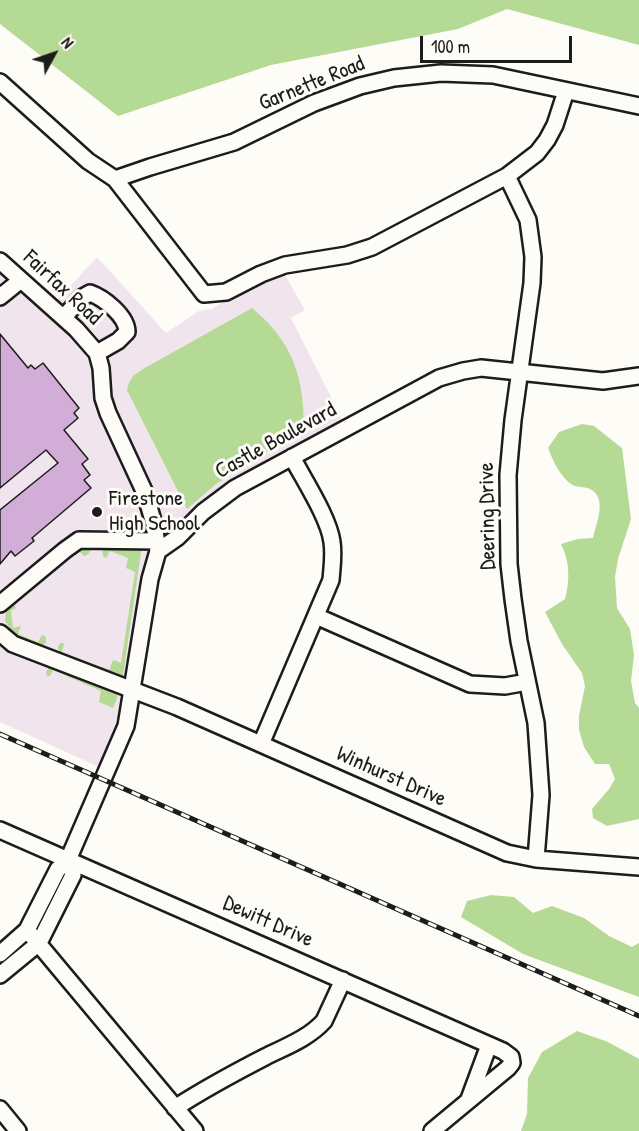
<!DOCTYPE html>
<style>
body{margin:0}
#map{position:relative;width:639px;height:1131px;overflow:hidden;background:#fdfcf7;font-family:"Patrick Hand",sans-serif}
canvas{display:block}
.north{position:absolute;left:24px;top:24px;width:60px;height:60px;-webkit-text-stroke:4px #fdfcf7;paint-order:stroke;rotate:50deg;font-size:16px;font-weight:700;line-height:24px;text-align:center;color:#1c1c1c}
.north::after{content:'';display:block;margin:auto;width:21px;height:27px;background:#1c1c1c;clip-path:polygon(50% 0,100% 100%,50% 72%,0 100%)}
.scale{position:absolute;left:420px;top:36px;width:152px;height:27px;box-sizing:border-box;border:3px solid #1c1c1c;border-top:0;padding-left:8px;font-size:18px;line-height:21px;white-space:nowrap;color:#1c1c1c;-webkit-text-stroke:4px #fdfcf7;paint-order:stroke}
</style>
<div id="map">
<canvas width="639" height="1131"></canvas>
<div class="north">N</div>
<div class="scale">100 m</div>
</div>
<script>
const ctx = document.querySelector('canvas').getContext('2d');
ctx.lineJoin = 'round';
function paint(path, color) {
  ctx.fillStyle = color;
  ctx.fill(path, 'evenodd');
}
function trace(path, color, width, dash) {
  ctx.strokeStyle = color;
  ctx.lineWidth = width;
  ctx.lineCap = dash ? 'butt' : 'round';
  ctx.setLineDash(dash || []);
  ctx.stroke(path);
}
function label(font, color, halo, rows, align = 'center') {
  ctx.font = font + ' "Patrick Hand",sans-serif';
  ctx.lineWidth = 6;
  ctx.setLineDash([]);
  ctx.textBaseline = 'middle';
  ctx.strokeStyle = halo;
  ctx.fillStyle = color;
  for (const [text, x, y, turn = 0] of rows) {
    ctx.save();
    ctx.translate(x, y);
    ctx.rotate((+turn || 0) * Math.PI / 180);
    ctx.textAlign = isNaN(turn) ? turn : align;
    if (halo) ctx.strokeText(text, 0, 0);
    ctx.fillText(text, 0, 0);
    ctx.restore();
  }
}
const built = new Path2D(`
 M97,257L166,333L199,311L212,309L245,288L284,273L305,310L291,318L343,421L229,483L207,499L171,534L164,532L149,550L125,704L99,767L0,722V269L47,311Z`);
const green = new Path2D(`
 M0,0H639V45L507,9L458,29L271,65L118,116L0,24Z
 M252,308C293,342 304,377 304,429L216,484L187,509L127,390C130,378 133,375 143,369Z
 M582,424L594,426L622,448L631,519L618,559L615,577L617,608L630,629L634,655L631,681L635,703L639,708V819L607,826L593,818L592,809L609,789L615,779L609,764H595L584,747L579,730V716L585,686L582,673L562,644L545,612L565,599C570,580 570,562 561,544L578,539L593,538C596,524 608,498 590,489C584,486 576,488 571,484C560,476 553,461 548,448L559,432Z
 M88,543L91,546C91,551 89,555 84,556L77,549L13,602L16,608L11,611L13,628L21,626L18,634L38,642L42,635L46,637V643L42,646L14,635L5,621L6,607L11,601L78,545Z
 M142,546L123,675L119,676L62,654L58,650V647L60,643H64L62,652L107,669H110L112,662L114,660L121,663L135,572L126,568L128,558L110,551L106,558L103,556L102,547Z
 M52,662L72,674L118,695L113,708L99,702L101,691L53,670L50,676H47L46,672Z
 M491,895L514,897L533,913L552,906L584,918L609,936L632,947L639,943V997L523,954L461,917L467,901Z
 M577,1031L608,1042L639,1059V1131H521L527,1114L528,1078L542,1052Z`);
const building = new Path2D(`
 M0,334L28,368L31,365L35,369L43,363L79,408L74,413L78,418L64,430L88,459L82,464L90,475L84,480L91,488L32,538L34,541L15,556L11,551L0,564V510L58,463L46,450L0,488Z`);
const minor = new Path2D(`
 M0,82L88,161L115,179L204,294L226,292L261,274L285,265L347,255L372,247L507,176L537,153L547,140L555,125L566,91
 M507,176L528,220L533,257L532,283L513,420L508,475L509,564L513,599L519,641L536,723L541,795L536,859
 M115,179L150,167L234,142L314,103L360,86L394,78L441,73L493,75L639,106
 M0,261L76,329L97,353L101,368L103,398L108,413L145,493L154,524L158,551
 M0,297L21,280
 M64,317L81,298L90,293C104,298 127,316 127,332L118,341L97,353
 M0,604L65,550L79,540L157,541
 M316,616L470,684L505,686L527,682
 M0,633L13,644L177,707L507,853L536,859L639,867
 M261,744L331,580C332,567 334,555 332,542C329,518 304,480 292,457
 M0,830L503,1051L511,1057L512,1063L508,1068L432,1131
 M27,930L195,1131
 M0,954L27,930L58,869L68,860L126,726L150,579L158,551L178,537L203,512L235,488L439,378L463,371L481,368L603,381L639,376
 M0,975L39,943L73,875L68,860
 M469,1099L489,1045
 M175,1108C204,1089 234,1073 265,1057C285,1047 309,1038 324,1021L343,980
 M0,1109L18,1131`);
const rail = new Path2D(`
 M0,734L639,1016`);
const markers = [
 [97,512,6,"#1c1c1c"]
];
const streetNames = [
 ["Garnette Road",312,84,-22],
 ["Fairfax Road",62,288,43],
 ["Castle Boulevard",276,441,-29],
 ["Deering Drive",488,516,-91],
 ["Winhurst Drive",391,777,24],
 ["Dewitt Drive",268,922,24]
];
const poiNames = [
 ["Firestone",109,499],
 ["High School",109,524]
];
paint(built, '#f0e4ed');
paint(green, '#b5da95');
paint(building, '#d2add7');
trace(building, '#1c1c1c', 1.5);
trace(minor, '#1c1c1c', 20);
trace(minor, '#fdfcf7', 15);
trace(rail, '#1c1c1c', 5);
trace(rail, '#fdfcf7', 3, [9]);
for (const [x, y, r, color] of markers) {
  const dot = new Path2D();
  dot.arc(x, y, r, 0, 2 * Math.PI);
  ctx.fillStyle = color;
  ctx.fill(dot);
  trace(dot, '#fdfcf7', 2);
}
label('22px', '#1c1c1c', '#fdfcf7', streetNames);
label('22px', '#1c1c1c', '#fdfcf7', poiNames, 'left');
</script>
